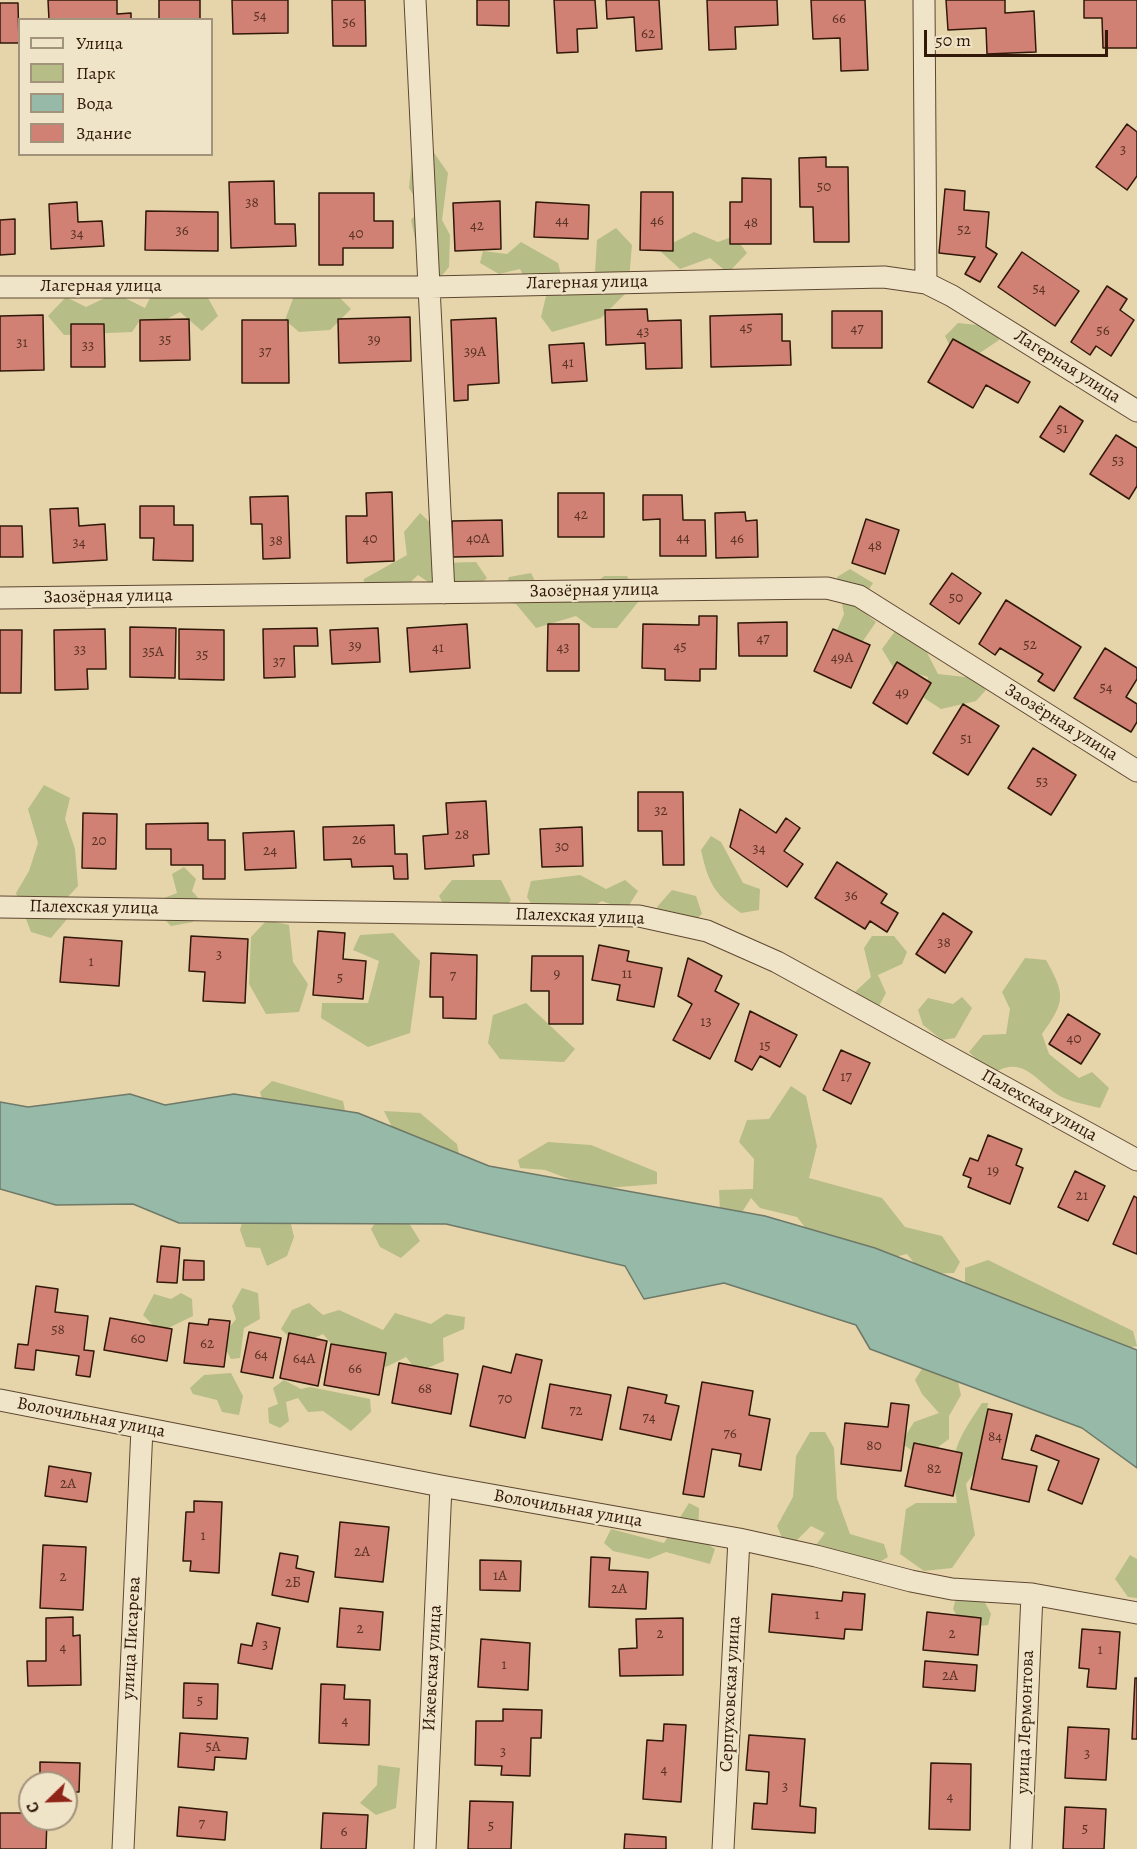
<!DOCTYPE html>
<meta charset="utf-8">
<style>
body{margin:0}
#map{position:relative;width:1137px;height:1849px;overflow:hidden;background:#e6d5aa;font-family:Alegreya,serif}
canvas{display:block}
.legend{position:absolute;left:18px;top:18px;width:195px;height:138px;box-sizing:border-box;background:#efe4c8;border:2px solid #a3927c;margin:0;padding:8px 10px;list-style:none;font-size:18px;color:#311809}
.legend li{display:flex;align-items:center;gap:12px;height:30px}
.legend b{width:30px;border:2px solid #a3927c}
.north{position:absolute;left:18px;top:1771px;width:60px;height:60px;box-sizing:border-box;background:#efe4c8;border:2px solid #a3927c;border-radius:50%;rotate:247deg;font-size:16px;font-weight:700;line-height:24px;text-align:center;color:#311809}
.north::after{content:'';display:block;margin:auto;width:21px;height:27px;background:#8f2418;clip-path:polygon(50% 0,100% 100%,50% 72%,0 100%)}
.scale{position:absolute;left:924px;top:30px;width:184px;height:27px;box-sizing:border-box;border:3px solid #311809;border-top:0;padding-left:8px;font-size:18px;line-height:21px;white-space:nowrap;color:#311809;-webkit-text-stroke:4px #efe4c8;paint-order:stroke}
</style>
<div id="map">
<canvas width="1137" height="1849"></canvas>
<ul class="legend">
<li><b style="height:8px;background:#efe4c8"></b>Улица</li>
<li><b style="height:16px;background:#b7bd87"></b>Парк</li>
<li><b style="height:16px;background:#96b9a8"></b>Вода</li>
<li><b style="height:16px;background:#d08174"></b>Здание</li>
</ul>
<div class="north">С</div>
<div class="scale">50 m</div>
</div>
<script>
const ctx = document.querySelector('canvas').getContext('2d');
ctx.lineJoin = 'round';
function paint(path, color) {
  ctx.fillStyle = color;
  ctx.fill(path, 'evenodd');
}
function trace(path, color, width, dash) {
  ctx.strokeStyle = color;
  ctx.lineWidth = width;
  ctx.lineCap = dash ? 'butt' : 'round';
  ctx.setLineDash(dash || []);
  ctx.stroke(path);
}
function label(font, color, halo, rows, align = 'center') {
  ctx.font = font + ' Alegreya,serif';
  ctx.lineWidth = 4.5;
  ctx.setLineDash([]);
  ctx.textBaseline = 'middle';
  ctx.strokeStyle = halo;
  ctx.fillStyle = color;
  for (const [text, x, y, turn = 0] of rows) {
    ctx.save();
    ctx.translate(x, y);
    ctx.rotate((+turn || 0) * Math.PI / 180);
    ctx.textAlign = isNaN(turn) ? turn : align;
    if (halo) ctx.strokeText(text, 0, 0);
    ctx.fillText(text, 0, 0);
    ctx.restore();
  }
}
const green = new Path2D(`
 M430,147L448,173L442,220L450,235L449,267L439,279L420,262L411,220L421,208L409,188L412,157Z
 M616,228L632,245L628,291L601,318L552,332L541,317L547,292L530,290L520,269L499,274L480,263L483,251L507,254L521,242L558,263L564,286L594,289L597,240Z
 M694,232L718,242L734,236L747,253L728,273L710,258L680,269L659,250Z
 M181,276L189,293L207,296L218,316L202,331L180,312L158,324L141,319L132,332L64,335L48,316L66,297L86,307L115,293L145,308L159,280Z
 M330,288L351,309L330,330L299,332L285,320L294,296Z
 M958,323L997,327L999,340L968,361L954,354L945,336Z
 M420,513L436,528L440,563L476,562L487,578L472,591L434,586L418,575L388,604L361,605L364,579L407,555L404,532Z
 M850,569L873,583L857,607L876,622L863,641L834,637L844,614L837,577Z
 M531,573L543,597L574,601L604,576H627L639,601L617,628H592L576,616L536,628L516,604L500,601L509,577Z
 M896,630L920,639L938,674L974,678L986,690L976,701L941,709L924,698L928,677L893,667L882,649Z
 M44,785L70,798L65,819L75,849L78,886L63,902L68,918L51,938L31,932L16,893L29,871L38,843L28,809Z
 M711,836L721,842L743,883L760,889L759,910L741,913C714,894 708,882 701,850Z
 M184,867L196,879L192,891L200,900L193,922L171,926L160,915L164,898L177,893L172,874Z
 M580,875L606,889L625,880L638,891L626,910L602,901L585,911L535,910L527,897L531,881Z
 M452,880H501L511,900L503,911H447L439,896Z
 M672,890L696,896L702,914L692,923L664,918L657,907Z
 M267,920L289,925L293,962L308,984L299,1012L266,1014L249,984L251,937Z
 M393,933L420,961L410,1033L368,1047L321,1018L322,1003H368L379,961L353,950L360,935Z
 M872,936H894L907,952L902,964L878,975L886,993L879,1006L863,1004L855,992L871,977L864,948Z
 M1025,958L1046,960C1065,994 1066,1001 1042,1034L1049,1054L1079,1078L1092,1072L1109,1088L1100,1108C1089,1105 1075,1103 1064,1098C1038,1086 1025,1052 992,1074L969,1052L983,1035L1006,1034L1010,1009L1002,992Z
 M962,997L972,1008L955,1038L942,1040L923,1025L918,1010L928,998L953,1004Z
 M526,1003L575,1049L564,1062L500,1059L488,1043L493,1015Z
 M272,1081L343,1101L346,1115L264,1106L260,1092Z
 M791,1086L806,1096L817,1146L809,1178L882,1198L905,1227L942,1236L960,1262L954,1273L923,1274L907,1254L882,1260L814,1239L797,1217L760,1208L751,1198L739,1217L720,1213L719,1190L753,1189L754,1159L739,1142L747,1120L769,1119Z
 M384,1111L420,1113L457,1144L460,1159L396,1135Z
 M548,1142L591,1145L657,1172V1184L595,1189L545,1170L520,1168L518,1160Z
 M246,1208L288,1211L294,1237L287,1256L267,1266L260,1248L246,1247L240,1230Z
 M380,1216L406,1218L420,1241L401,1258L380,1247L371,1229Z
 M988,1260L1133,1331L1137,1346L1117,1350L965,1292V1268Z
 M242,1288L258,1293L260,1319L244,1328L240,1358L231,1359L220,1339L236,1319L232,1306Z
 M181,1293L192,1299L193,1316L160,1332L143,1315L154,1294L171,1299Z
 M309,1303L323,1315L339,1310L383,1330L395,1313L431,1324L446,1314L465,1317L464,1329L443,1338L444,1361L418,1372L406,1357L386,1367L369,1356L339,1353L323,1334L298,1346L281,1329L292,1310Z
 M925,1364L956,1373L961,1395L949,1416V1439L923,1458L901,1443L914,1422L939,1413L922,1394L915,1380Z
 M231,1373L243,1396L239,1415L222,1412L217,1400L193,1394L190,1388L204,1375Z
 M284,1380L301,1389L310,1387L370,1399L371,1412L351,1431L323,1411L308,1412L298,1398L286,1402L289,1421L280,1428L269,1423L268,1408L278,1404L273,1388Z
 M982,1403H988L981,1464L966,1484L975,1535L952,1568L924,1571L900,1554L906,1509L916,1503H957C949,1453 954,1445 982,1403Z
 M810,1432H825L834,1448L837,1498L850,1534L884,1544L888,1557L864,1571L816,1545L825,1533L811,1526L797,1540H783L777,1526L793,1497L796,1456Z
 M689,1503L699,1508L698,1538L715,1549L710,1564L666,1552L649,1559L613,1551L604,1543L611,1529L664,1543Z
 M1130,1555L1137,1559V1598L1128,1597L1115,1579Z
 M980,1593L991,1614L988,1625L964,1628L953,1609L956,1598Z
 M378,1765L400,1768L396,1808L376,1815L360,1803L377,1785Z`);
const water = new Path2D(`
 M130,1094L165,1105L234,1094L358,1113L489,1166L765,1216L875,1248L1137,1350V1468L1082,1428L870,1349L856,1325L724,1283L644,1299L625,1266L446,1224L179,1223L133,1204L56,1205L0,1189V1102L28,1107Z`);
const building = new Path2D(`
 M48,0H117V14L131,13V20H49Z
 M159,0H200V20H159Z
 M232,0H288V33L233,34Z
 M332,0H365L366,46H333Z
 M477,0H509V26L477,25Z
 M554,0H595L597,28L577,29L578,52L557,53Z
 M606,0H659L662,49L636,51L634,17L607,19Z
 M707,0H777L778,25L735,27L736,49L709,50Z
 M811,0H865L868,70L841,71L840,38L813,39Z
 M946,0H1005V13L1034,11L1036,52L987,54L986,28L948,30Z
 M1084,0H1137V48H1103L1102,18H1084Z
 M0,3H18L19,43H0Z
 M1127,124L1137,132V176L1127,190L1096,167Z
 M826,157V167H848L849,242H814L813,207H800L799,158Z
 M742,178L771,179V244H730V202H742Z
 M274,181L275,224H295L296,246L231,248L229,182Z
 M945,189L965,191L964,210L989,212L986,247L997,254L980,282L965,274L975,257L939,253Z
 M641,192H673V251L640,250Z
 M319,193H374V221H393V248H343V265H319Z
 M500,201L501,249L455,251L453,203Z
 M77,202L78,222L102,221L104,246L51,249L49,204Z
 M536,202L589,205L588,239L534,237Z
 M146,211L218,212V251L145,250Z
 M15,219V254L0,255V220Z
 M1022,252L1079,291L1055,326L998,287Z
 M1107,286L1127,299L1120,310L1134,320L1111,356L1096,346L1090,355L1071,342Z
 M647,309L648,321L681,320L682,368L646,369L645,343L606,345L605,310Z
 M832,311H882V348H832Z
 M782,314V341H790L791,365L711,367L710,316Z
 M43,315L44,370L0,371V316Z
 M410,317L411,361L339,363L338,319Z
 M496,318L499,383L468,385V400L454,401L451,320Z
 M189,319L190,360L140,361V320Z
 M242,320H288L289,383H242Z
 M71,324H104L105,367H71Z
 M953,339L1030,382L1018,403L986,385L973,408L928,382Z
 M584,343L587,381L552,383L549,345Z
 M1060,406L1083,421L1064,452L1040,437Z
 M1116,435L1137,448V486L1129,499L1090,474Z
 M392,492L394,561L347,563L346,516H367L366,493Z
 M558,493H604V537H558Z
 M643,495H682L683,520H705L706,556H660V519L643,520Z
 M288,496L290,558L263,559L262,524H251L250,497Z
 M140,506H174V525H193V561L153,560L154,538H140Z
 M78,508L79,526L105,524L107,560L53,563L50,509Z
 M745,512L746,521L757,520L758,557L716,558L715,513Z
 M866,519L899,530L885,574L852,563Z
 M502,520L503,556L453,557L452,521Z
 M0,526H22L23,557H0Z
 M952,573L981,593L959,624L930,604Z
 M1006,600L1081,647L1054,691L1038,681L1043,674L1000,648L995,655L979,644Z
 M699,616H717L716,669H700V681L665,680V669L642,668L643,624L699,625Z
 M787,622V656H739L738,623Z
 M467,624L470,668L410,672L407,628Z
 M548,624H579V671H547Z
 M130,627L176,628L175,678L130,677Z
 M317,628L318,646H294L295,677L264,678L263,629Z
 M378,628L380,662L332,664L330,630Z
 M105,629L106,669H87L88,689L55,690L54,630Z
 M179,629L224,630V680L179,679Z
 M833,629L870,645L851,688L814,671Z
 M0,630H22L21,693H0Z
 M1105,648L1137,668V679L1126,697L1137,704V722L1131,732L1074,698Z
 M897,662L931,683L907,724L873,703Z
 M963,704L999,726L968,775L933,753Z
 M1033,748L1076,775L1051,815L1008,788Z
 M638,792H683L684,865H663L662,831H638Z
 M486,801L489,854L473,855L474,866L425,869L423,836L448,834L446,803Z
 M740,809L776,833L786,818L800,828L784,851L803,864L787,887L730,847Z
 M83,813L117,814L116,869L82,868Z
 M208,823V840H225V879H203V865H171V849H146V824Z
 M394,825L395,854H407L408,879H394L393,866L352,867L351,859L324,860L323,827Z
 M582,827L583,866L542,867L540,829Z
 M294,831L296,868L245,870L243,833Z
 M837,862L887,894L881,903L898,913L887,932L870,921L865,929L815,898Z
 M943,913L972,932L945,973L916,954Z
 M318,931L345,933L343,959L366,961L363,999L313,995Z
 M191,936L248,939L245,1003L203,1001L205,972L189,971Z
 M64,937L122,941L119,986L60,982Z
 M599,945L629,951L627,961L662,968L654,1007L617,1000L620,985L592,980Z
 M431,953L477,955L476,1019L443,1018V997H430Z
 M532,956H583V1024H549V991H531Z
 M688,958L722,976L715,991L739,1004L710,1059L673,1040L692,1004L678,996Z
 M750,1011L797,1035L780,1067L760,1056L752,1070L735,1061Z
 M1068,1014L1100,1034L1081,1064L1049,1044Z
 M841,1050L870,1063L851,1104L823,1090Z
 M988,1135L1022,1149L1016,1165L1023,1168L1010,1204L968,1187L971,1178L963,1175L970,1158L978,1161Z
 M1075,1171L1105,1186L1088,1221L1058,1207Z
 M1134,1196L1137,1198V1254L1113,1244Z
 M161,1246L180,1248L177,1283L157,1282Z
 M184,1260L204,1261V1280H183Z
 M36,1286L58,1289L55,1312L88,1316L84,1350L94,1351L90,1377L76,1375L79,1356L36,1350L34,1370L15,1368L18,1344L28,1345Z
 M110,1318L172,1329L167,1361L104,1350Z
 M209,1319L230,1321L224,1367L184,1363L189,1323L208,1325Z
 M249,1332L281,1338L273,1378L241,1372Z
 M289,1333L327,1341L318,1386L280,1378Z
 M331,1344L386,1353L379,1395L324,1385Z
 M516,1354L542,1360L525,1438L470,1426L483,1366L511,1373Z
 M399,1363L458,1374L451,1414L392,1403Z
 M702,1382L753,1391L749,1415L770,1419L761,1470L739,1466L741,1454L712,1449L704,1497L683,1494Z
 M550,1384L611,1395L602,1440L542,1428Z
 M628,1387L667,1395L665,1403L679,1406L671,1440L620,1429Z
 M891,1403L909,1405L901,1471L841,1464L845,1423L888,1427Z
 M988,1409L1012,1414L1002,1459L1037,1466L1029,1502L971,1489Z
 M1036,1435L1099,1459L1082,1504L1048,1490L1059,1461L1031,1450Z
 M914,1443L962,1453L953,1496L905,1486Z
 M49,1466L91,1473L87,1502L45,1496Z
 M194,1501L222,1502L219,1573L190,1571L191,1561H183L186,1512H194Z
 M340,1522L389,1527L383,1582L335,1577Z
 M43,1545L86,1547L83,1610L40,1608Z
 M280,1553L298,1556L296,1568L314,1572L308,1602L272,1595Z
 M591,1557L610,1558L609,1570L648,1572L646,1609L589,1607Z
 M480,1560L521,1561L520,1591L480,1590Z
 M843,1592L865,1594L862,1630L845,1629L844,1639L769,1632L772,1594L842,1601Z
 M340,1608L383,1612L380,1650L337,1647Z
 M927,1612L981,1618L978,1655L923,1650Z
 M73,1617V1636L80,1635L81,1685L28,1686L27,1661H46V1618Z
 M683,1618V1675L620,1676L619,1649L637,1648L636,1619Z
 M257,1623L280,1628L272,1669L238,1663L241,1644L252,1646Z
 M1082,1629L1120,1632L1116,1689L1087,1687L1089,1669L1079,1668Z
 M481,1639L530,1643L528,1690L478,1687Z
 M925,1661L977,1665L975,1691L923,1687Z
 M1135,1678H1137V1739H1132Z
 M184,1683L218,1684L217,1719L183,1718Z
 M321,1684L345,1685L344,1699L370,1700L369,1745L319,1743Z
 M503,1709L542,1710L541,1738H531L530,1776L501,1775L502,1766L475,1765L476,1721H503Z
 M664,1724L686,1725L681,1802L643,1799L647,1740L663,1741Z
 M1068,1727L1109,1729L1106,1780L1065,1778Z
 M180,1733L248,1738L246,1759L215,1757L214,1770L178,1767Z
 M749,1735L805,1739L800,1806L816,1808L815,1833L752,1829L754,1803L767,1804L769,1772L746,1770Z
 M40,1762L80,1763L79,1792H66V1783H40Z
 M931,1763L971,1764L970,1830L929,1829Z
 M470,1801L513,1802L511,1849H468Z
 M179,1807L227,1812L225,1840L177,1836Z
 M1065,1807L1106,1809L1104,1849H1063Z
 M0,1813H30V1819H47L46,1849H0Z
 M323,1813L368,1815L366,1849H321Z
 M625,1834L666,1837V1849H624Z`);
const minor = new Path2D(`
 M415,0L444,593
 M924,0L926,283
 M0,287H431L884,277L926,283L952,296L1137,411
 M0,598L827,588L859,596L1137,771
 M0,907L639,916L707,931L777,962L1137,1160
 M0,1400L441,1486L739,1539L816,1556L911,1581L952,1589L1032,1594L1137,1613
 M123,1849L142,1428
 M425,1849L441,1486
 M723,1849L739,1539
 M1021,1849L1032,1594`);
const numberNames = [
 ["54",260,16],
 ["66",839,19],
 ["56",349,23],
 ["62",648,34],
 ["3",1123,150],
 ["50",824,187],
 ["38",252,203],
 ["44",562,221],
 ["46",657,221],
 ["48",751,223],
 ["42",477,226],
 ["52",964,230],
 ["36",182,231],
 ["34",77,234],
 ["40",356,234],
 ["54",1039,289],
 ["45",746,328],
 ["47",857,329],
 ["56",1103,331],
 ["43",643,332],
 ["35",165,340],
 ["39",374,340],
 ["31",22,343],
 ["33",88,346],
 ["37",265,352],
 ["39А",475,352],
 ["41",568,363],
 ["51",1062,429],
 ["53",1118,461],
 ["42",581,515],
 ["44",683,538],
 ["40",370,539],
 ["40А",478,539],
 ["46",737,539],
 ["38",276,541],
 ["34",79,543],
 ["48",875,546],
 ["50",956,598],
 ["47",763,639],
 ["52",1030,645],
 ["39",355,646],
 ["45",680,647],
 ["41",438,648],
 ["43",563,648],
 ["33",80,650],
 ["35А",153,652],
 ["35",202,655],
 ["49А",842,658],
 ["37",279,662],
 ["54",1106,688],
 ["49",902,693],
 ["51",966,739],
 ["53",1042,782],
 ["32",661,811],
 ["28",462,835],
 ["26",359,840],
 ["20",99,841],
 ["30",562,847],
 ["34",759,849],
 ["24",270,851],
 ["36",851,896],
 ["38",944,943],
 ["3",219,955],
 ["1",91,962],
 ["9",557,974],
 ["11",627,974],
 ["7",453,976],
 ["5",340,978],
 ["13",706,1022],
 ["40",1074,1039],
 ["15",765,1046],
 ["17",846,1077],
 ["19",993,1171],
 ["21",1082,1196],
 ["58",58,1330],
 ["60",138,1339],
 ["62",207,1344],
 ["64",261,1355],
 ["64А",304,1359],
 ["66",355,1369],
 ["68",425,1389],
 ["70",505,1399],
 ["72",576,1411],
 ["74",649,1418],
 ["76",730,1434],
 ["84",995,1437],
 ["80",874,1446],
 ["82",934,1469],
 ["2А",68,1484],
 ["1",203,1536],
 ["2А",362,1552],
 ["1А",500,1576],
 ["2",63,1577],
 ["2Б",293,1583],
 ["2А",619,1589],
 ["1",817,1615],
 ["2",360,1629],
 ["2",660,1634],
 ["2",952,1634],
 ["3",265,1645],
 ["4",63,1648],
 ["1",1100,1650],
 ["1",504,1665],
 ["2А",950,1676],
 ["5",200,1701],
 ["4",345,1721],
 ["5А",213,1747],
 ["3",503,1752],
 ["3",1087,1754],
 ["4",664,1770],
 ["3",785,1787],
 ["4",950,1797],
 ["7",202,1824],
 ["5",491,1826],
 ["5",1085,1829],
 ["6",344,1832]
];
const streetNames = [
 ["Лагерная улица",587,283,-1],
 ["Лагерная улица",101,287],
 ["Лагерная улица",1067,367,32],
 ["Заозёрная улица",594,591,-1],
 ["Заозёрная улица",108,597,-1],
 ["Заозёрная улица",1061,723,32],
 ["Палехская улица",94,908,1],
 ["Палехская улица",580,917,2],
 ["Палехская улица",1039,1106,29],
 ["Волочильная улица",91,1418,11],
 ["Волочильная улица",568,1509,10],
 ["улица Писарева",132,1638,-87],
 ["Ижевская улица",433,1668,-87],
 ["Серпуховская улица",731,1694,-87],
 ["улица Лермонтова",1026,1722,-88]
];
paint(green, '#b7bd87');
paint(water, '#96b9a8');
trace(water, '#6e7968', 1.5);
paint(building, '#d08174');
trace(building, '#311809', 1.5);
trace(minor, '#5e4731', 23);
trace(minor, '#efe4c8', 21);
label('15px', '#593224', null, numberNames);
label('18px', '#311809', '#efe4c8', streetNames);
</script>
